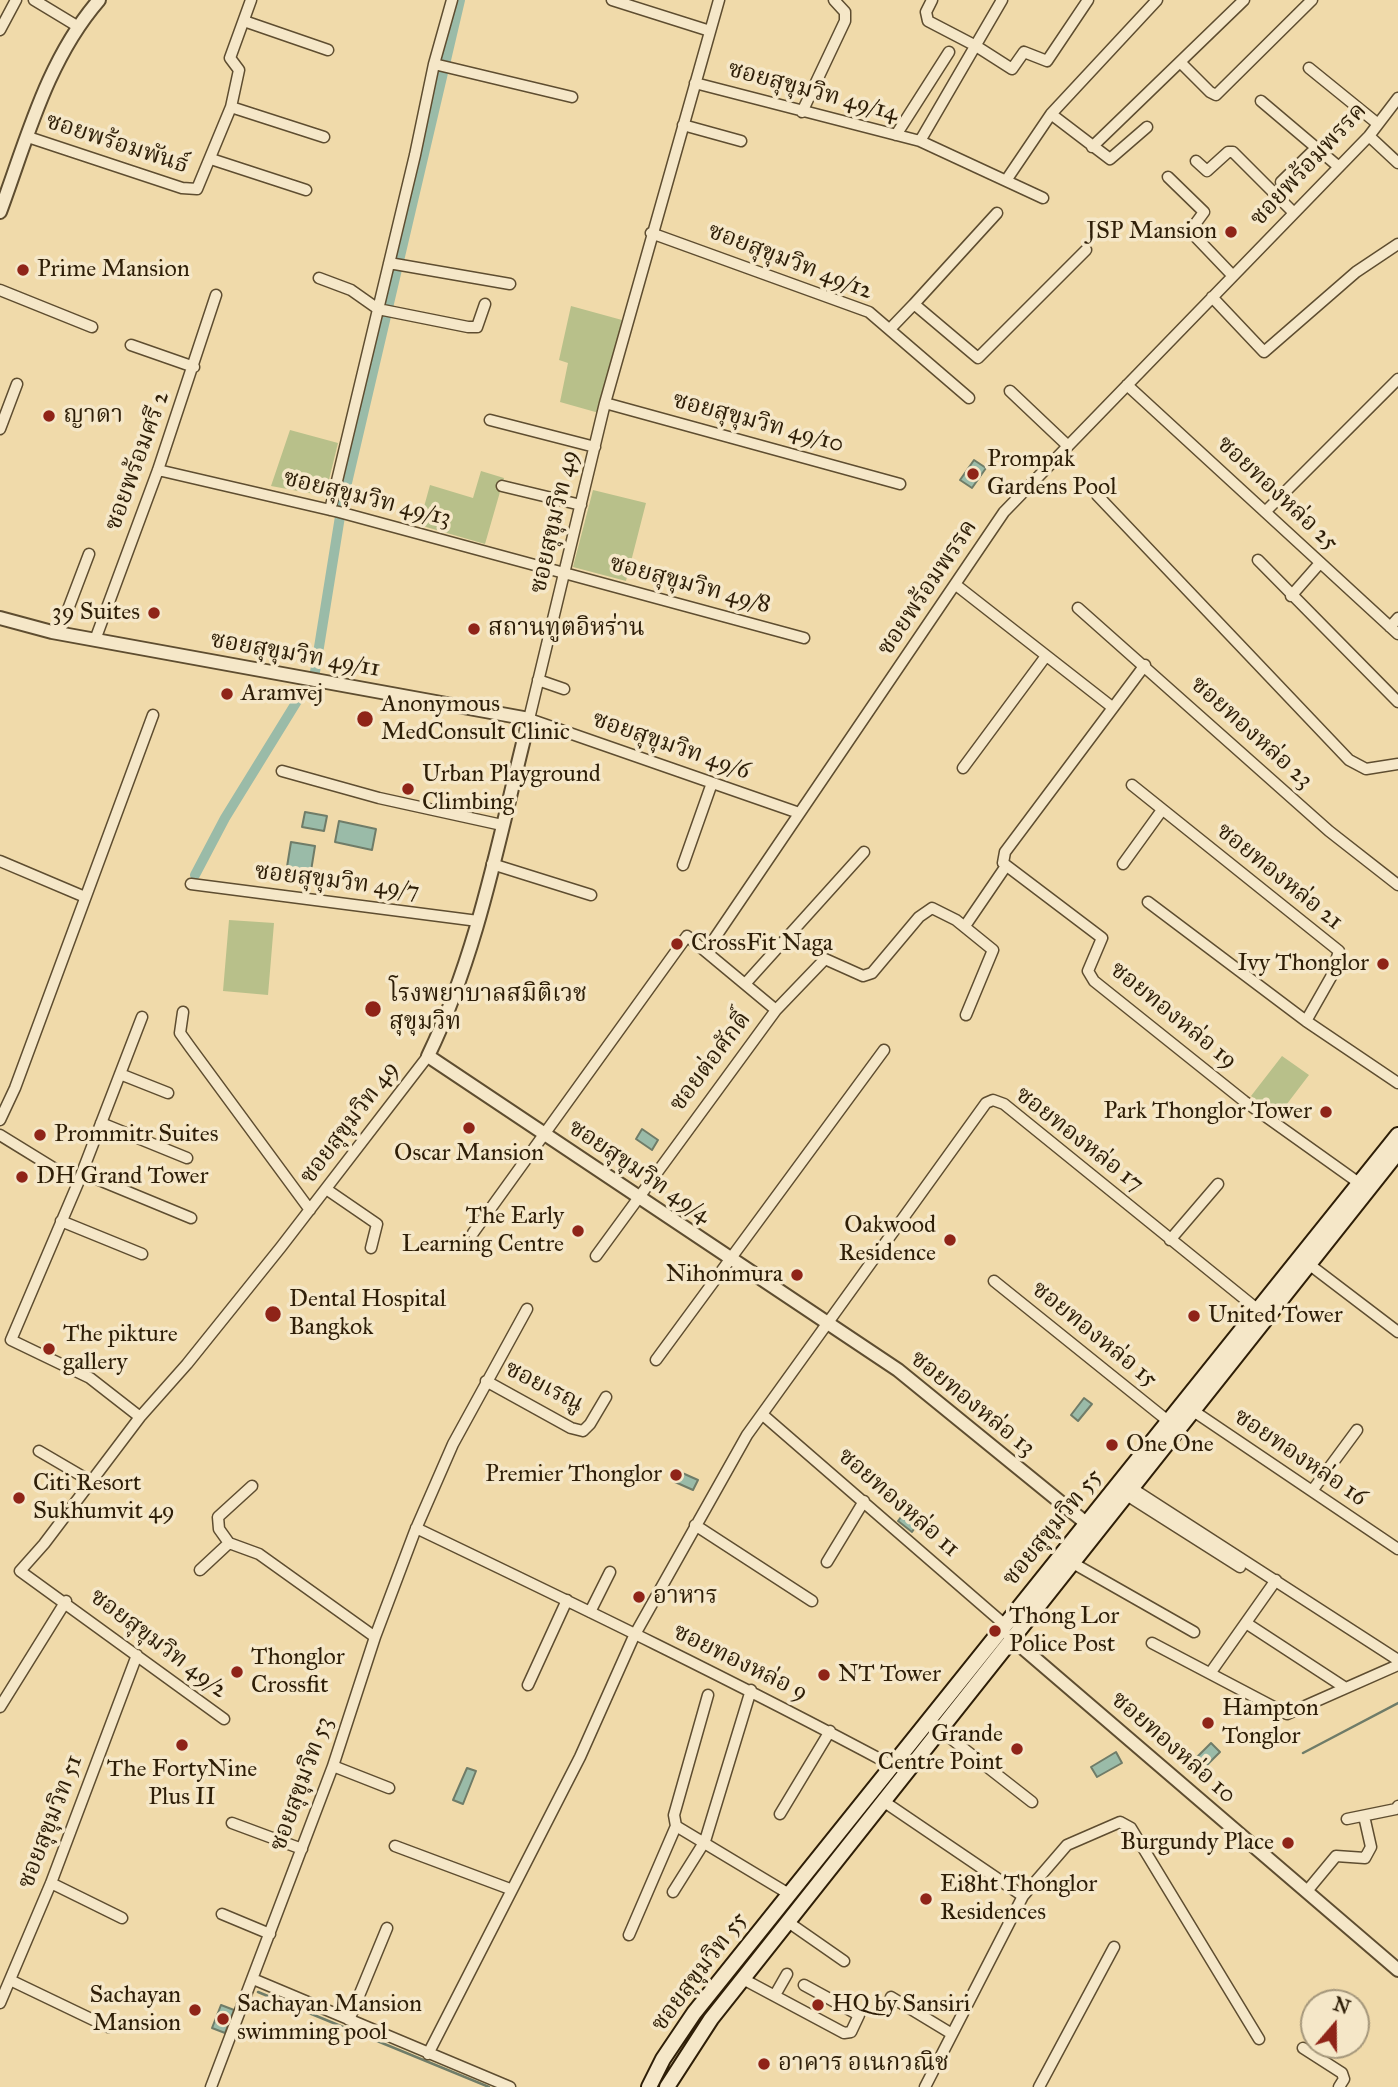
<!DOCTYPE html>
<meta charset="utf-8">
<style>
body{margin:0}
#map{position:relative;width:1398px;height:2087px;overflow:hidden;background:#f0daaa;font-family:"IM FELL Great Primer",serif}
canvas{display:block}
.north{position:absolute;left:1300px;top:1989px;width:70px;height:70px;box-sizing:border-box;background:#f5e7c8;border:2px solid #a5977b;border-radius:50%;rotate:20deg;font-size:19px;font-weight:700;line-height:28px;text-align:center;color:#2e1e07}
.north::after{content:'';display:block;margin:auto;width:24px;height:32px;background:#8f2418;clip-path:polygon(50% 0,100% 100%,50% 72%,0 100%)}
</style>
<div id="map">
<canvas width="1398" height="2087"></canvas>
<div class="north">N</div>
</div>
<script>
const ctx = document.querySelector('canvas').getContext('2d');
ctx.lineJoin = 'round';
function paint(path, color) {
  ctx.fillStyle = color;
  ctx.fill(path, 'evenodd');
}
function trace(path, color, width, dash) {
  ctx.strokeStyle = color;
  ctx.lineWidth = width;
  ctx.lineCap = dash ? 'butt' : 'round';
  ctx.setLineDash(dash || []);
  ctx.stroke(path);
}
function label(font, color, halo, rows, align = 'center') {
  ctx.font = font + ' "IM FELL Great Primer","Noto Serif Thai",serif';
  ctx.lineWidth = 7;
  ctx.setLineDash([]);
  ctx.textBaseline = 'middle';
  ctx.strokeStyle = halo;
  ctx.fillStyle = color;
  for (const [text, x, y, turn = 0] of rows) {
    ctx.save();
    ctx.translate(x, y);
    ctx.rotate((+turn || 0) * Math.PI / 180);
    ctx.textAlign = isNaN(turn) ? turn : align;
    if (halo) ctx.strokeText(text, 0, 0);
    ctx.fillText(text, 0, 0);
    ctx.restore();
  }
}
const green = new Path2D(`
 M571,306L622,320L599,413L560,402L568,363L559,360Z
 M290,430L338,443L325,496L271,486Z
 M481,471L504,478L485,544L419,525L430,485L473,498Z
 M593,490L646,503L626,581L573,567Z
 M229,920L274,923L268,995L223,991Z
 M1282,1056L1309,1075L1277,1117L1251,1096Z`);
const water = new Path2D(`
 M974,460L986,468L972,488L960,480Z
 M305,812L327,816L324,831L302,827Z
 M339,821L376,829L372,850L335,842Z
 M291,842L315,846L310,877L286,873Z
 M642,1129L658,1140L652,1150L636,1139Z
 M1084,1398L1092,1404L1078,1421L1071,1415Z
 M680,1472L698,1480L693,1490L675,1482Z
 M904,1513L918,1523L912,1532L898,1521Z
 M1211,1743L1220,1752L1202,1770L1193,1761Z
 M1116,1752L1122,1763L1097,1777L1091,1767Z
 M467,1768L476,1771L463,1804L453,1800Z
 M221,2005L234,2010L225,2033L212,2028Z`);
const stream = new Path2D(`
 M1303,1753L1398,1703
 M258,1992L489,2087`);
const canal = new Path2D(`
 M195,875L225,818L315,672L342,504L460,0`);
const minor = new Path2D(`
 M34,0L77,26
 M612,0L710,31
 M719,0L605,403L529,719L799,813
 M932,0L926,12L928,21L976,46L1012,69L1024,52L1047,61L1088,0
 M244,21L328,50
 M0,30L16,0
 M1181,63L1210,92L1216,95L1312,0
 M434,64L572,97
 M1309,68L1378,124
 M695,83L920,141L1043,198
 M1261,101L1339,167
 M231,107L324,137
 M802,112L845,21V12L834,0
 M1051,114L1110,159L1147,127
 M683,125L741,141
 M896,135L949,52
 M1369,136L1398,163
 M28,137L182,188L197,189L231,107L239,70L230,58L251,0
 M920,141L1002,0
 M1092,147L1244,0
 M211,159L306,190
 M1196,161L1207,171L1228,152H1233L1294,213
 M1168,177L1204,212L1190,231L1233,276
 M1007,179L1051,114L1157,0
 M1281,182L1317,147
 M651,233L869,312L969,398
 M389,263L510,284
 M319,278L351,290L378,309L468,327H477L485,304
 M0,290L92,327
 M1212,297L1264,352L1356,272L1398,244
 M914,304L997,213
 M890,329L914,304L978,358L1086,250
 M131,345L194,367
 M1127,385L1398,634
 M1010,391L1067,445
 M605,403L900,484
 M490,420L595,447
 M0,429L17,384
 M158,470L339,512L804,638
 M502,486L581,505
 M1097,495L1349,760L1366,769L1398,764
 M330,510L415,155L434,64L452,0
 M1265,512L1398,379
 M1258,560L1398,702
 M956,585L1112,707
 M1291,596L1320,563
 M1078,608L1329,831L1398,885
 M1390,627L1398,618
 M59,633L89,554
 M95,640L158,470L216,295
 M1145,665L1005,852L1003,863L1102,938L1088,971L1094,981L1244,1101L1359,1183
 M538,680L564,689
 M963,768L1046,656
 M282,771L379,798L502,825
 M1132,785L1339,951L1331,977L1306,1021
 M0,861L85,897
 M492,864L591,895
 M1123,864L1162,810
 M683,865L712,783
 M191,884L478,921
 M1148,902L1306,1021L1398,1083
 M965,926L1006,866
 M706,951L1004,512L1369,136L1398,98
 M745,984L864,852
 M183,1012L180,1033L190,1047L310,1210
 M120,1074L168,1093
 M0,1120L15,1088L153,715
 M101,1123L187,1158
 M0,1135L78,1183
 M82,1173L191,1218
 M326,1189L377,1224L371,1248
 M61,1221L142,1254
 M473,1233L687,936L776,1010
 M1170,1240L1218,1184
 M596,1256L776,1010L825,959L863,976L872,973L919,917L932,908L956,920L993,950L966,1015
 M1310,1265L1398,1332
 M994,1281L1168,1421
 M656,1360L884,1050
 M486,1381L571,1428L583,1431L590,1424L606,1397
 M1192,1410L1398,1549
 M763,1415L1004,1624
 M140,1417L90,1378L11,1340L78,1183L142,1017
 M39,1451L92,1482
 M252,1486L218,1517L219,1529L229,1543L259,1554L375,1637
 M1130,1487L1398,1660
 M1312,1491L1357,1430
 M1125,1494L1240,1567
 M695,1525L812,1601
 M416,1528C577,1605 736,1682 893,1766
 M827,1562L864,1501
 M1071,1562L1194,1632
 M200,1570L229,1543
 M590,1612L610,1572
 M1246,1623L1344,1687
 M1152,1643L1287,1714L1398,1665
 M1211,1672L1276,1580
 M528,1685L567,1600
 M0,1707L66,1601
 M224,1719L20,1571L44,1544L140,1417L187,1364L281,1247L428,1056
 M940,1730L1032,1802
 M333,1766L389,1788
 M883,1801L1023,1896
 M780,1814L830,1731
 M1347,1819L1396,1809L1398,1806
 M232,1823L302,1849
 M676,1826L789,1894
 M395,1846L510,1889
 M51,1883L122,1918
 M1307,1891L1336,1856L1365,1858L1371,1847L1364,1816
 M673,1892L705,1841L751,1690
 M222,1914L270,1934
 M788,1922L844,1961
 M629,1935L676,1826L674,1815L708,1695
 M253,1979L510,2087
 M743,1979L844,2033L851,2032L859,2015L804,1985
 M10,1980L108,2027
 M775,1995L787,1974
 M891,1997L952,2034
 M0,2003L51,1883L137,1655
 M349,2020L387,1928
 M1303,2048L1342,2073L1344,2079L1339,2087
 M428,2054L580,1757L634,1636L747,1435L986,1103L993,1100L1004,1104L1257,1309
 M211,2087L333,1766L375,1637L415,1531L453,1444L527,1309
 M925,2087L1023,1896L1067,1845L1120,1822L1131,1828L1259,2039
 M1039,2087L1114,1947`);
const tertiary = new Path2D(`
 M0,212C27,139 47,60 99,0
 M0,618L52,632L529,719C500,832 479,951 428,1056L898,1370L1086,1523
 M1010,1637L1398,1970`);
const secondary = new Path2D(`
 M649,2087L663,2059L694,2013L1398,1135
 M667,2087L711,2019L1398,1152`);
const markers = [
 [1231,232,7,"#8f2418"],
 [23,270,7,"#8f2418"],
 [49,416,7,"#8f2418"],
 [973,474,7,"#8f2418"],
 [154,613,7,"#8f2418"],
 [474,629,7,"#8f2418"],
 [227,694,7,"#8f2418"],
 [365,719,9,"#8f2418"],
 [408,789,7,"#8f2418"],
 [677,944,7,"#8f2418"],
 [1383,964,7,"#8f2418"],
 [373,1009,9,"#8f2418"],
 [1326,1112,7,"#8f2418"],
 [469,1128,7,"#8f2418"],
 [40,1135,7,"#8f2418"],
 [22,1177,7,"#8f2418"],
 [578,1231,7,"#8f2418"],
 [950,1240,7,"#8f2418"],
 [797,1275,7,"#8f2418"],
 [273,1314,9,"#8f2418"],
 [1194,1316,7,"#8f2418"],
 [49,1349,7,"#8f2418"],
 [1112,1445,7,"#8f2418"],
 [676,1475,7,"#8f2418"],
 [19,1498,7,"#8f2418"],
 [639,1597,7,"#8f2418"],
 [995,1631,7,"#8f2418"],
 [237,1672,7,"#8f2418"],
 [824,1675,7,"#8f2418"],
 [1208,1723,7,"#8f2418"],
 [182,1745,7,"#8f2418"],
 [1017,1749,7,"#8f2418"],
 [1288,1843,7,"#8f2418"],
 [926,1899,7,"#8f2418"],
 [818,2005,7,"#8f2418"],
 [195,2010,7,"#8f2418"],
 [223,2019,7,"#8f2418"],
 [764,2064,7,"#8f2418"]
];
const streetNames = [
 ["ซอยสุขุมวิท 49/14",813,92,15],
 ["ซอยพร้อมพันธ์",117,144,18],
 ["ซอยพร้อมพรรค",1309,165,-47],
 ["ซอยสุขุมวิท 49/12",790,262,21],
 ["ซอยสุขุมวิท 49/10",758,423,15],
 ["ซอยพร้อมศรี 2",138,461,-70],
 ["ซอยทองหล่อ 25",1277,494,43],
 ["ซอยสุขุมวิท 49/13",367,499,14],
 ["ซอยสุขุมวิท 49",555,522,-77],
 ["ซอยสุขุมวิท 49/8",690,585,15],
 ["ซอยพร้อมพรรค",928,588,-56],
 ["ซอยสุขุมวิท 49/11",295,655,10],
 ["ซอยทองหล่อ 23",1251,733,42],
 ["ซอยสุขุมวิท 49/6",671,746,19],
 ["ซอยทองหล่อ 21",1279,877,39],
 ["ซอยสุขุมวิท 49/7",337,882,7],
 ["ซอยทองหล่อ 19",1173,1016,39],
 ["ซอยต่อศักดิ์",711,1062,-53],
 ["ซอยสุขุมวิท 49",350,1123,-53],
 ["ซอยทองหล่อ 17",1079,1140,38],
 ["ซอยสุขุมวิท 49/4",639,1172,34],
 ["ซอยทองหล่อ 15",1094,1335,39],
 ["ซอยเรณู",544,1387,27],
 ["ซอยทองหล่อ 13",972,1404,39],
 ["ซอยทองหล่อ 16",1300,1458,34],
 ["ซอยทองหล่อ 11",898,1503,41],
 ["ซอยสุขุมวิท 55",1053,1528,-51],
 ["ซอยสุขุมวิท 49/2",158,1644,37],
 ["ซอยทองหล่อ 9",740,1663,26],
 ["ซอยทองหล่อ 10",1173,1748,41],
 ["ซอยสุขุมวิท 53",302,1784,-70],
 ["ซอยสุขุมวิท 51",51,1822,-69],
 ["ซอยสุขุมวิท 55",700,1972,-53]
];
const poiNames = [
 ["JSP Mansion",1217,232,"right"],
 ["Prime Mansion",37,270],
 ["ญาดา",63,416],
 ["Prompak",987,460],
 ["Gardens Pool",987,488],
 ["39 Suites",140,613,"right"],
 ["สถานทูตอิหร่าน",488,629],
 ["Aramvej",241,694],
 ["Anonymous",381,705],
 ["MedConsult Clinic",381,733],
 ["Urban Playground",422,775],
 ["Climbing",422,803],
 ["CrossFit Naga",691,944],
 ["Ivy Thonglor",1369,964,"right"],
 ["โรงพยาบาลสมิติเวช",389,995],
 ["สุขุมวิท",389,1023],
 ["Park Thonglor Tower",1312,1112,"right"],
 ["Prommitr Suites",54,1135],
 ["Oscar Mansion",469,1154,"center"],
 ["DH Grand Tower",36,1177],
 ["The Early",564,1217,"right"],
 ["Learning Centre",564,1245,"right"],
 ["Oakwood",936,1226,"right"],
 ["Residence",936,1254,"right"],
 ["Nihonmura",783,1275,"right"],
 ["Dental Hospital",289,1300],
 ["Bangkok",289,1328],
 ["United Tower",1208,1316],
 ["The pikture",63,1335],
 ["gallery",63,1363],
 ["One One",1126,1445],
 ["Premier Thonglor",662,1475,"right"],
 ["Citi Resort",33,1484],
 ["Sukhumvit 49",33,1512],
 ["อาหาร",653,1597],
 ["Thong Lor",1009,1617],
 ["Police Post",1009,1645],
 ["Thonglor",251,1658],
 ["Crossfit",251,1686],
 ["NT Tower",838,1675],
 ["Hampton",1222,1709],
 ["Tonglor",1222,1737],
 ["Grande",1003,1735,"right"],
 ["Centre Point",1003,1763,"right"],
 ["The FortyNine",182,1770,"center"],
 ["Plus II",182,1798,"center"],
 ["Burgundy Place",1274,1843,"right"],
 ["Ei8ht Thonglor",940,1885],
 ["Residences",940,1913],
 ["Sachayan",181,1996,"right"],
 ["Mansion",181,2024,"right"],
 ["Sachayan Mansion",237,2005],
 ["swimming pool",237,2033],
 ["HQ by Sansiri",832,2005],
 ["อาคาร อเนกวณิช",778,2064]
];
paint(green, '#b8c08a');
paint(water, '#9abba8');
trace(water, '#6f7c68', 2);
trace(stream, '#6f7c68', 2.5);
trace(canal, '#9abba8', 10);
trace(minor, '#5e4d30', 13);
trace(tertiary, '#5e4d30', 16);
trace(secondary, '#2e1e07', 18);
trace(minor, '#f5e7c8', 10);
trace(tertiary, '#f5e7c8', 12);
trace(secondary, '#f5e7c8', 14);
for (const [x, y, r, color] of markers) {
  const dot = new Path2D();
  dot.arc(x, y, r, 0, 2 * Math.PI);
  ctx.fillStyle = color;
  ctx.fill(dot);
  trace(dot, '#f5e7c8', 2.5);
}
label('24px', '#2e1e07', '#f5e7c8', streetNames);
label('24px', '#2e1e07', '#f5e7c8', poiNames, 'left');
</script>
